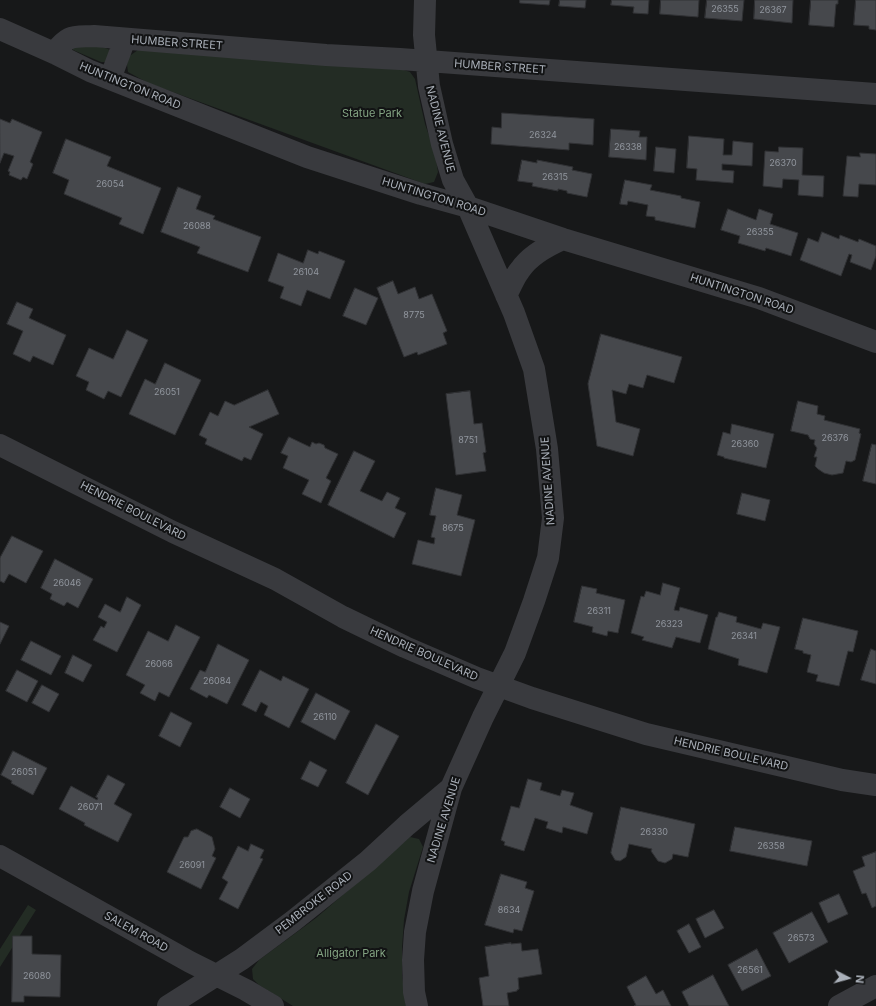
<!DOCTYPE html>
<style>
body{margin:0}
#map{position:relative;width:876px;height:1006px;overflow:hidden;background:#171819;font-family:Inter,sans-serif}
canvas{display:block}
.north{position:absolute;left:828px;top:958px;width:40px;height:40px;-webkit-text-stroke:3px #121314;paint-order:stroke;rotate:96deg;font-size:11px;font-weight:700;line-height:16px;text-align:center;color:#aab0b9}
.north::after{content:'';display:block;margin:auto;width:14px;height:18px;background:#aab0b9;clip-path:polygon(50% 0,100% 100%,50% 72%,0 100%)}
</style>
<div id="map">
<canvas width="876" height="1006"></canvas>
<div class="north">N</div>
</div>
<script>
const ctx = document.querySelector('canvas').getContext('2d');
ctx.lineJoin = 'round';
function paint(path, color) {
  ctx.fillStyle = color;
  ctx.fill(path, 'evenodd');
}
function trace(path, color, width, dash) {
  ctx.strokeStyle = color;
  ctx.lineWidth = width;
  ctx.lineCap = dash ? 'butt' : 'round';
  ctx.setLineDash(dash || []);
  ctx.stroke(path);
}
function label(font, color, halo, rows, align = 'center') {
  ctx.font = font + ' Inter,sans-serif';
  ctx.lineWidth = 4;
  ctx.setLineDash([]);
  ctx.textBaseline = 'middle';
  ctx.strokeStyle = halo;
  ctx.fillStyle = color;
  for (const [text, x, y, turn = 0] of rows) {
    ctx.save();
    ctx.translate(x, y);
    ctx.rotate((+turn || 0) * Math.PI / 180);
    ctx.textAlign = isNaN(turn) ? turn : align;
    if (halo) ctx.strokeText(text, 0, 0);
    ctx.fillText(text, 0, 0);
    ctx.restore();
  }
}
const green = new Path2D(`
 M74,45C83,46 105,45 111,51L106,62H101L73,50L72,46Z
 M138,50L401,69L410,72L415,79L425,124L435,153L438,172L434,182L425,184L148,83L128,72L127,65L128,57Z
 M410,837L419,839L423,847L409,892L404,920L402,948V975L406,1006H293L259,985L253,979L252,969L259,960L316,918Z
 M28,905L36,910L0,967V949Z`);
const building = new Path2D(`
 M520,0H550L549,5L520,3Z
 M560,0H586L585,8L559,6Z
 M612,0H649L648,14L633,13L634,7L611,5Z
 M661,0H699L698,17L660,14Z
 M707,0H744L742,21L705,18Z
 M755,0H793L792,23L754,19Z
 M811,0H838V4H836L834,27L809,25Z
 M856,0H876V30L869,29V26L854,25Z
 M502,113L594,119L593,145L569,143V150L491,144L492,127L501,128Z
 M0,119L10,123L12,119L42,132L30,162L33,164L27,179L23,177L21,180L9,175L10,172L8,171L14,156L4,153L0,163Z
 M611,129L640,131L639,137H647L646,160L609,157Z
 M689,136L724,139L723,155H732L733,141L753,143L752,166L722,164V170L734,171L733,183L696,180L697,169L687,168Z
 M66,139L111,157L107,166L161,188L143,234L119,224L122,218L64,194L69,180L53,173Z
 M656,147L676,149L674,173L654,171Z
 M779,147L803,148L802,175L824,176L823,197L798,195L799,180L783,179L782,188L763,186L765,151L778,152Z
 M860,153L876,154V185L859,184L858,197L843,196L847,156L860,157Z
 M522,160L537,163V160L563,165L573,167L572,170L592,174L587,197L567,193V191L558,189V191L532,186L533,183L518,181Z
 M625,180L652,185L650,190L681,196V198L700,202L695,228L655,220V217L646,216L648,205L628,201L627,205L620,204Z
 M178,187L201,196L196,209L215,216L213,219L261,237L248,272L197,253L200,247L161,232Z
 M728,209L756,220L759,209L773,214L770,224L798,233L791,256L766,248L765,251L738,243L740,236L721,230Z
 M822,232L839,239L840,235L858,242L859,239L876,246V256L871,270L850,262L852,255L849,254L841,276L800,260L808,238L818,242Z
 M308,250L318,254L319,251L345,261L330,299L307,290L301,306L280,298L284,287L268,281L278,253L303,263Z
 M393,281L398,294L415,287L419,299L432,294L447,331L443,333L447,344L418,355L417,352L404,357L377,288Z
 M355,288L378,298L366,325L343,316Z
 M17,302L33,309L29,318L66,335L53,365L33,356L30,362L13,354L23,331L7,324Z
 M127,330L148,340L121,397L108,391L104,399L86,390L89,382L76,376L89,348L113,359Z
 M601,334L682,357L674,383L647,375L643,388L629,384L626,394L612,390L616,422L640,429L633,456L597,446L588,384Z
 M165,363L201,380L175,435L129,414L145,379L155,384Z
 M268,390L279,414L249,427L263,434L251,460L244,457L242,461L205,444L207,439L199,435L210,412L218,416L225,401L234,405Z
 M470,391L474,424L482,423L486,452L483,453L486,471L456,475L446,394Z
 M798,401L818,406L817,414L825,416L824,420L860,429L859,433L861,434L855,460L851,462L846,461L843,473L832,475L824,473L818,469L815,466L817,457H814L817,448L814,444L815,440L810,439L808,435L791,431Z
 M732,424L774,434L766,468L724,458V457L717,455L723,432L730,434Z
 M289,437L310,447L312,442L316,444L319,443L324,445L325,448L338,454L326,478L331,481L321,503L302,494L309,480L283,468L288,456L281,453Z
 M872,444L876,445V484L863,481Z
 M354,451L375,461L360,491L382,501L387,492L400,498L395,508L406,513L394,538L328,505Z
 M436,488L462,495L457,515L475,520L461,576L412,564L418,540L434,544L435,538L431,537L436,516L430,515Z
 M742,493L770,500L765,521L737,514Z
 M12,536L43,551L26,583L9,574L4,583L0,581V558Z
 M55,559L93,579L78,608L67,602L64,606L50,599L52,594L41,588Z
 M663,583L680,588L674,610L679,611L680,607L708,615L700,643L676,637L672,648L642,640L644,637L631,633L641,596L644,597L646,591L660,595Z
 M582,586L597,589L596,593L625,600L618,633L608,631L607,636L592,632L593,627L574,622Z
 M127,597L141,605L117,652L93,640L101,626L104,628L107,622L98,617L105,604L120,612Z
 M719,612L737,617L736,622L761,629L763,623L780,627L767,673L738,665L739,659L708,649L716,617H717Z
 M803,618L858,631L853,652L848,651L839,686L816,681L818,675L807,672L811,655L803,653V651L795,649Z
 M0,622L9,626L0,644Z
 M176,625L200,637L169,697L159,692L155,701L140,693L145,685L126,675L148,631L168,641Z
 M31,641L61,656L51,675L21,660Z
 M218,644L249,660L227,704L209,695L207,698L190,689L200,670L205,672Z
 M871,649L876,651V684L861,680Z
 M73,655L92,665L83,682L65,673Z
 M17,670L38,681L27,702L6,691Z
 M260,670L281,681L283,676L309,689L289,728L264,715L268,706L261,702L256,712L242,705Z
 M42,685L59,694L49,712L32,703Z
 M316,693L350,711L335,740L301,722Z
 M171,712L192,723L180,747L159,736Z
 M376,724L399,736L368,795L346,783Z
 M13,751L47,768L33,795L11,783L12,781L1,775Z
 M310,761L327,770L318,787L301,779Z
 M108,775L125,784L114,804L132,814L118,842L84,825L85,823L59,809L71,786L97,800L98,798L96,797Z
 M528,779L542,783L540,790L560,796L562,790L574,793L570,805L593,813L587,834L563,827L562,833L546,828L548,822L535,818L524,851L504,845L505,842L501,840L511,806L519,808Z
 M230,788L250,799L240,818L220,807Z
 M621,807L695,824L688,857L673,854L672,859L665,863L658,861L651,851L652,849L629,844L626,857L620,861L615,860L611,853Z
 M735,827L812,841L807,866L730,851Z
 M197,829L212,837L215,849L212,856L216,858L201,889L167,872L184,837H188L191,831Z
 M251,844L264,850L260,858L263,859L238,909L219,899L228,882L222,878L238,846L248,851Z
 M876,852V906L872,908L866,893L862,894L853,871L865,866L862,857Z
 M501,874L527,882L525,888L534,891L522,931L514,929L513,933L485,925Z
 M839,894L848,914L828,923L819,903Z
 M714,910L724,928L705,938L696,919Z
 M812,912L828,942L789,963L773,933Z
 M689,924L701,947L689,953L677,931Z
 M13,936H32V954L61,955L60,997L24,996V1002H12Z
 M511,943V944L521,943L522,951L538,949L542,974L518,978L519,989L517,990V991L507,993L509,1006H483L479,978L489,976L485,947Z
 M757,949L771,976L742,991L728,965Z
 M713,975L729,1006H689L682,992Z
 M646,976L656,994L663,990L671,1006H634L636,1005L627,987Z`);
const minor = new Path2D(`
 M0,29L54,53L90,71L307,157L421,194L468,207L563,239L759,298L876,342
 M54,53C69,34 72,37 94,36L326,55L400,59L876,94
 M110,79L125,39
 M506,295C511,287 514,277 520,270C530,255 547,246 563,239
 M0,445L173,532L275,579L343,617L405,647L477,678L532,698L646,734L842,780L876,785
 M0,856L190,962L246,990L273,1006
 M168,1006L242,959L293,921L368,861L407,825L451,788
 M417,1006L414,992L413,960L415,932L423,891L451,788L483,717L515,653L534,601L548,558L553,518L547,449L534,369L514,313L468,207L453,180L442,144L429,86L424,35L425,0
 M839,1006L876,986`);
const numberNames = [
 ["26355",725,9],
 ["26367",773,10],
 ["26324",543,135],
 ["26338",628,147],
 ["26370",783,163],
 ["26315",555,177],
 ["26054",110,184],
 ["26088",197,226],
 ["26355",760,232],
 ["26104",306,272],
 ["8775",414,315],
 ["26051",167,392],
 ["26376",835,438],
 ["8751",468,440],
 ["26360",745,444],
 ["8675",453,528],
 ["26046",67,583],
 ["26311",599,611],
 ["26323",669,624],
 ["26341",744,636],
 ["26066",159,664],
 ["26084",217,681],
 ["26110",325,717],
 ["26051",24,772],
 ["26071",90,807],
 ["26330",654,832],
 ["26358",771,846],
 ["26091",192,865],
 ["8634",509,910],
 ["26573",801,938],
 ["26561",750,970],
 ["26080",37,976]
];
const streetNames = [
 ["HUMBER STREET",177,43,4],
 ["HUMBER STREET",500,67,4],
 ["HUNTINGTON ROAD",130,86,22],
 ["NADINE AVENUE",440,129,76],
 ["HUNTINGTON ROAD",434,197,17],
 ["HUNTINGTON ROAD",742,294,18],
 ["NADINE AVENUE",548,481,-94],
 ["HENDRIE BOULEVARD",133,511,27],
 ["HENDRIE BOULEVARD",424,654,24],
 ["HENDRIE BOULEVARD",731,754,13],
 ["NADINE AVENUE",444,820,-73],
 ["PEMBROKE ROAD",314,903,-38],
 ["SALEM ROAD",136,932,29]
];
const parkNames = [
 ["Statue Park",372,114],
 ["Alligator Park",351,954]
];
paint(green, '#232c24');
paint(building, '#46484c');
trace(building, '#313235', 1);
trace(minor, '#393a3e', 22);
label('9px', '#91969e', null, numberNames);
label('11px', '#aab0b9', '#121314', streetNames);
label('11px', '#83a382', '#121314', parkNames);
</script>
